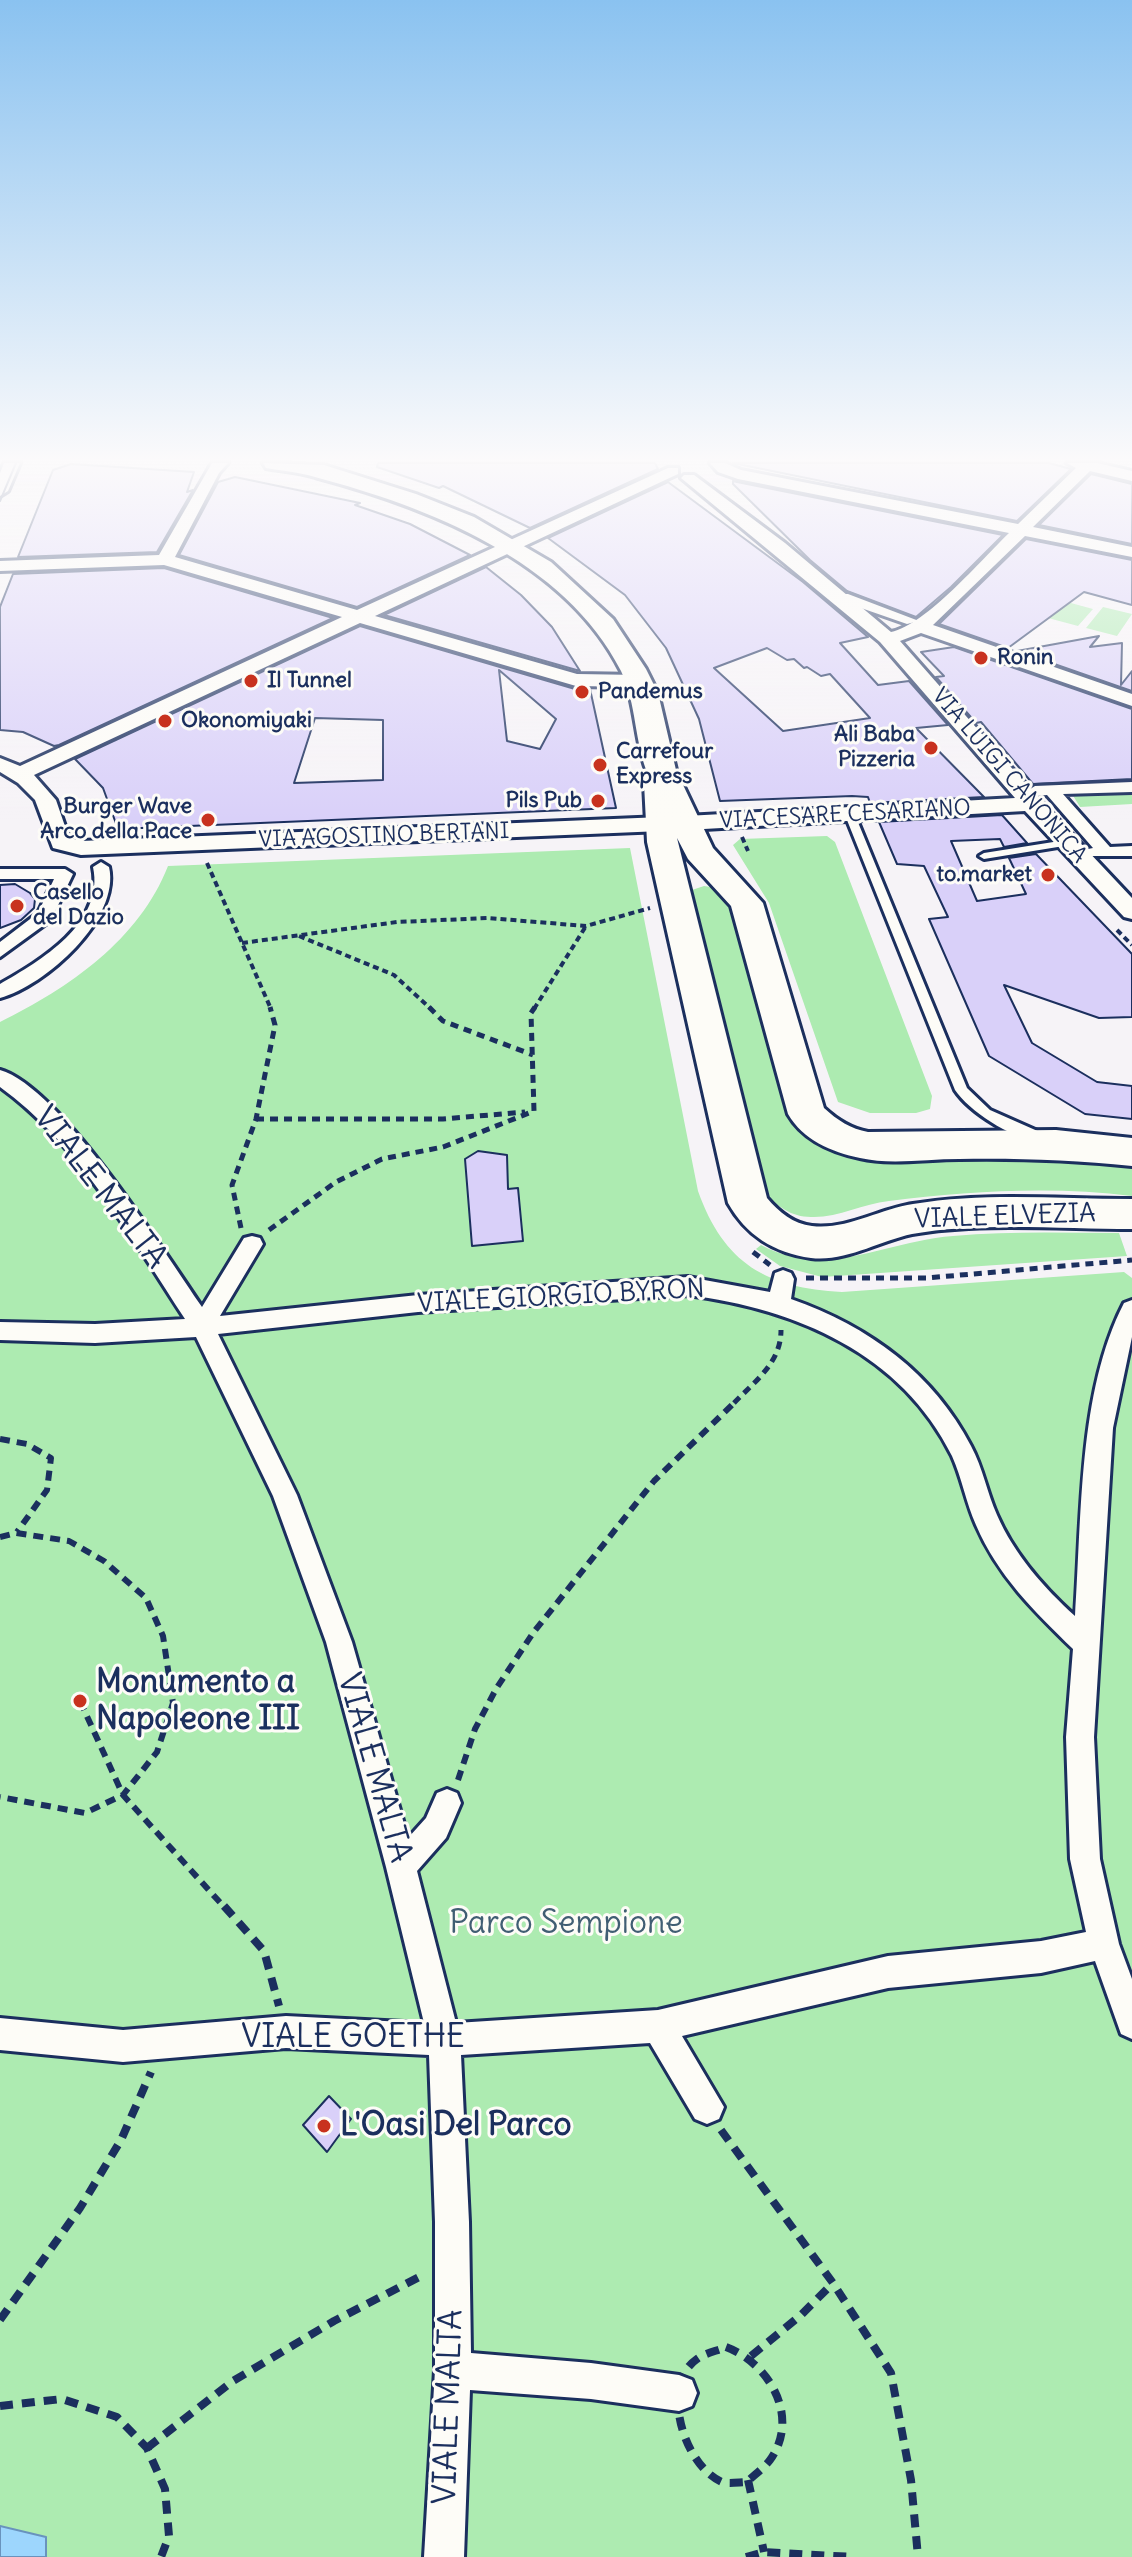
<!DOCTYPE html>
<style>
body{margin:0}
canvas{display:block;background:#f6f3f7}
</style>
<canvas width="1132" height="2557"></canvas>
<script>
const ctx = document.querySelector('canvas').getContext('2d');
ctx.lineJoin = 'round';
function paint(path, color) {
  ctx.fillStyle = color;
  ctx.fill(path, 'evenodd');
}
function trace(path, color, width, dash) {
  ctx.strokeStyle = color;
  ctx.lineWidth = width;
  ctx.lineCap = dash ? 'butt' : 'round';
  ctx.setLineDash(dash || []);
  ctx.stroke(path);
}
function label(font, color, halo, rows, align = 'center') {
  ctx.font = font + ' Delius,sans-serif';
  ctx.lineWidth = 6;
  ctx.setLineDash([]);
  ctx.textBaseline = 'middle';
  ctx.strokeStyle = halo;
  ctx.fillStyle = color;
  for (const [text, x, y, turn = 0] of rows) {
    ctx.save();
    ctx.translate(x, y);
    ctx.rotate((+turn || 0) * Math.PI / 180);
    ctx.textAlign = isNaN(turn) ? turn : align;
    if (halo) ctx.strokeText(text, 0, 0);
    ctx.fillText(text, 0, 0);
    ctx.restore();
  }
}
const green = new Path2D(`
 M1023,590L1093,609L1078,626L1007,607Z
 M1103,607L1132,614L1117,636L1086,628Z
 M1132,792V804L1080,807L1072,794Z
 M827,836L835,842L932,1096L930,1109L916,1113H870L838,1102L769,903L733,845L740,839Z
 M630,848L698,1191C724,1264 767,1288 842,1292L1124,1272L1132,1278V2557H0V1022C69,988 139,940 168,866Z
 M704,886L717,888L728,898L804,1131L1028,1157L1132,1165V1196C1053,1186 967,1191 889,1201C862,1204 838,1218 811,1217C791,1217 778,1206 764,1194L691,899L692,890Z
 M1119,1233L1127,1256L822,1277L780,1266L756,1249L761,1245C827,1280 885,1241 953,1236C1008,1231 1064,1233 1119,1233Z`);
const water = new Path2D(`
 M0,2526L46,2537V2557H0Z`);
const building = new Path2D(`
 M378,463H655L658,469L530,528L443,486L439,488L377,467Z
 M733,463H1049L1071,469L1017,521Z
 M71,464L194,472L187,492L193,490L157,552L18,557L53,470Z
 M1091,474L1132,484V544L1039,525Z
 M235,477L360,503L355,505L410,524L470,555L357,607L179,555L218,482Z
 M733,481L737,482L1003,535L951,587L916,617L847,591L810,560L733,484Z
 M668,482L803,582L868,637L840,643L878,685L909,681L948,725L916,728L984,797L870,803L868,797L852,796L720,801L699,719L666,648L625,595L548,538ZM767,648L787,660L794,659L804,668L807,667L821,676L830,674L870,718L783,731L714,668Z
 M1026,539L1132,560V605L1084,592L1008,648L939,624Z
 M486,567L521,595L552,627L580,671L384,615Z
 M164,568L333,618L59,745L54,746L23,732L0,730V607L13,574Z
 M360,626L575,689H590L616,808L118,829L103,788L75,759ZM499,670L556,719L540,749L507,741ZM315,718L383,720V780L294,783Z
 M1099,636L1090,647L1122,643L1121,685L1132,671V691L1017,651Z
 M954,647L1132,709V779L1033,784L981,722L976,723L936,677L944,676L921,652Z
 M1002,815L1027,843L1004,847L1000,839L951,841L977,901L1026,894L1009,858L1036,854L1132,954V1017L1099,1018L1004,985L1032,1043L1097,1082L1132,1086V1119L1085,1114L989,1056L929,919L948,917L924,866L897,864L879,822Z
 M15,884L30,893L35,899L34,908L21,920L0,928V885Z
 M478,1151L507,1155L508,1189L518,1188L523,1241L472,1246L465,1159Z
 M329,2096L351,2119L327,2152L303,2125Z`);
const pathFar3 = new Path2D(`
 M742,837L748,851
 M207,863L271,1009
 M1117,930L1132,945
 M299,936L394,975L431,1009
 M242,943L397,922L488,918L586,926L650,908
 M534,1009L586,926`);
const pathFar2 = new Path2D(`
 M429,1007L443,1021L533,1055
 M256,1119H443L525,1112
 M241,1228L232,1185L256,1119L275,1025L270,1007
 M269,1230L336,1182L382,1159L443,1147L534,1111L531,1013L535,1007
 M753,1252L770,1265
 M806,1278H927L1132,1260
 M734,1403C755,1381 781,1363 781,1330`);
const pathFar1 = new Path2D(`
 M0,1439L27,1444L51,1458L47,1490L17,1532
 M0,1537L16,1533L69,1541L104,1561L146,1598L163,1636L173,1703L157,1752L123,1795L85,1813L0,1797
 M80,1701L123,1795L225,1908
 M458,1780L475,1729L496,1689L533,1633L654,1481L736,1401`);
const path = new Path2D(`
 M224,1906L264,1951L279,2006
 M721,2130L833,2283L891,2373L911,2480L918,2557
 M0,2320L80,2208L121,2140L151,2072
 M726,2347C769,2363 801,2417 770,2460C764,2468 754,2475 747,2482C740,2482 729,2484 722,2482C684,2466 659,2385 697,2359C705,2353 717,2351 726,2347Z
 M751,2356L801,2315L833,2283
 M0,2406L62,2399L117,2417L147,2448L165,2489L169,2536L161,2557
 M147,2448L233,2381L334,2321L423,2275
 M748,2480L764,2552
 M746,2557L764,2552L853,2557`);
const service = new Path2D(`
 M850,812L855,815L967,1088L990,1110L1042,1133L1043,1136L1042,1139C1016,1143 969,1111 955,1090L845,815Z
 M1066,840L1071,843L1070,845L984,859L979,856L984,853Z`);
const pedestrian = new Path2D(`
 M838,594H848L919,621L907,624L838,600Z
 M1132,782V792L1063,794L1110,847L1132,846V856H1083V850L1093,848L1047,795L1035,796L1027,791L1035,786Z
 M101,862L109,867C121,918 45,986 0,998V984C40,961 105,923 93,867Z
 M0,869H65L73,874L51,920L0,957V942L38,913L54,879H0Z
 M0,1070C60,1087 165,1253 202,1307L244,1238L252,1236L260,1238L263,1244L220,1316L418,1295L688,1277L770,1292L775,1273L783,1270L791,1273L794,1279L791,1299C868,1326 933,1373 971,1446C983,1468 987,1493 997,1515C1014,1554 1044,1588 1075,1616C1082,1517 1078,1392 1124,1303L1132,1300V1337L1113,1428L1094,1737L1100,1859L1119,1944L1132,1979V2039L1121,2034L1095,1961L1041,1973L888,1988L682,2036L724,2107L719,2119L707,2124L695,2119L650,2043L461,2055L469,2222L471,2353L591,2363L679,2375L692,2380L697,2393L692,2406L679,2411L591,2399L470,2390L464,2557H424L435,2370V2222L429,2055L286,2048L123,2062L0,2050V2018L123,2030L286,2016L424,2023L386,1867L326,1642L273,1496L196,1337L95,1343L0,1340V1322L95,1324L185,1319C134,1241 76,1141 0,1087ZM688,1295C796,1309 901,1353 952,1456C962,1478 966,1503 976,1525C998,1576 1034,1611 1073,1649L1066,1737L1070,1859L1086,1932L1041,1941L888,1956L658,2010L456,2023L417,1871L446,1838L461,1803L457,1793L447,1789L437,1793L426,1818L408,1838L352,1642L297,1495L218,1334L418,1312Z`);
const minor = new Path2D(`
 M4,463H20L8,491L0,496V473Z
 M212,463H228L219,473L175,557L357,610L668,468H678V474L375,616L577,674L639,675L649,681L639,687L576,686L360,623L34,775L56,800L69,838L81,841L686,816L1015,798L880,642L681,478L684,475H694L785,543L891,632C926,625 982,559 1009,533L738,479L718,472L710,463H725L741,470L1018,524L1076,468L1067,463H1097L1132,471V481L1090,471L1033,527L1132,547V557L1025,536L933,625L1132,694V706L921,633L900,641L1039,799L1132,898V919L1124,917L1025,811L686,830L81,855L53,848L35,800L18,783L0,772V758L20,766L342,617L164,565L0,571V561L159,555Z`);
const secondary = new Path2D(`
 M263,463L324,465L416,494L474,517L551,562L613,619L646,669L658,693L676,770L713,848L763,903L824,1108C837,1120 851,1129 868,1132L1056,1130L1132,1138V1166C1074,1160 1017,1158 959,1159C927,1159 890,1165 860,1158C831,1152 803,1140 788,1114L731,906L688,859L677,838L767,1198C779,1212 793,1224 812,1226C847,1230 879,1209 913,1204C984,1192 1060,1199 1132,1199V1229C1065,1229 977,1222 912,1234C879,1241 846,1262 811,1258C774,1253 746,1235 728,1203L647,842L644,783L649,777C634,743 637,704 621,671C565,560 428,507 315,477C299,472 282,471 266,468Z`);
const tram = new Path2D(`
 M0,501L16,463`);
const markers = [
 [981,658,8,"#c8321e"],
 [251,681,8,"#c8321e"],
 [582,692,8,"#c8321e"],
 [165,721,8,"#c8321e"],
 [931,748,8,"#c8321e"],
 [600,765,8,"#c8321e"],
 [598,801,8,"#c8321e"],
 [208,820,8,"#c8321e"],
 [1048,875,8,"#c8321e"],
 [17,906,8,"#c8321e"],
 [80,1701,8,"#c8321e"],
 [324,2126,8,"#c8321e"]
];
const farPoinames = [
 ["Ronin",997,658],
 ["Il Tunnel",267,681],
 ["Pandemus",598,692],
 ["Okonomiyaki",181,721],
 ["Ali Baba",915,735,"right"],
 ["Pizzeria",915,760,"right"],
 ["Carrefour",616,752],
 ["Express",616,777],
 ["Pils Pub",582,801,"right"],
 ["Burger Wave",192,807,"right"],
 ["Arco della Pace",192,832,"right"],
 ["to.market",1032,875,"right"],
 ["Casello",33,893],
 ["del Dazio",33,918]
];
const farStreetnames = [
 ["VIA LUIGI CANONICA",1009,776,49],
 ["VIA CESARE CESARIANO",845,815,-3],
 ["VIA AGOSTINO BERTANI",384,836,-2]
];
const streetNames = [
 ["VIALE ELVEZIA",1005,1217,-2],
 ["VIALE GIORGIO BYRON",561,1297,-3]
];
const nearStreetnames = [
 ["VIALE MALTA",100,1188,52],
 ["VIALE MALTA",374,1768,74],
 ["VIALE GOETHE",353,2038],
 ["VIALE MALTA",449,2407,-88]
];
const nearPoinames = [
 ["Monumento a",96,1683],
 ["Napoleone III",96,1720],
 ["L'Oasi Del Parco",340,2126]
];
const nearParknames = [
 ["Parco Sempione",566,1924]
];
paint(green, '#adebb1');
paint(water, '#9dd6fd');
trace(water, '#6993bd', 2);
paint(building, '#d9d0f9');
trace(building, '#1b2f5e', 2);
trace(service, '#1b2f5e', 6);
trace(pedestrian, '#1b2f5e', 6);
trace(minor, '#1b2f5e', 6);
trace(secondary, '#1b2f5e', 6);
trace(pathFar3, '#1b2f5e', 4, [6, 4]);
trace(pathFar2, '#1b2f5e', 5, [8, 6]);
trace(pathFar1, '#1b2f5e', 6, [10, 7]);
trace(path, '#1b2f5e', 8, [13, 9]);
paint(service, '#fdfcf7');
paint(pedestrian, '#fdfcf7');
paint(minor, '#fdfcf7');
paint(secondary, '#fdfcf7');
trace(tram, '#1b2f5e', 2);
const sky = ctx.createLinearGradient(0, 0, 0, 821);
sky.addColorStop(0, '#8ac2f0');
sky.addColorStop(0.56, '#fbfafb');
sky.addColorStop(1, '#fbfafb00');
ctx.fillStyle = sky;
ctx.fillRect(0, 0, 1132, 821);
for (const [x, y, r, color] of markers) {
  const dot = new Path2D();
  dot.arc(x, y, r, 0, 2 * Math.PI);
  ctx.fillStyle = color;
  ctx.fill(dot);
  trace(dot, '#fdfcf7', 3);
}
label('bold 22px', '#1b2f5e', '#fdfcf7', farPoinames, 'left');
label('22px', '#1b2f5e', '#fdfcf7', farStreetnames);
label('26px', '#1b2f5e', '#fdfcf7', streetNames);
label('32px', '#1b2f5e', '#fdfcf7', nearStreetnames);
label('bold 32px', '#1b2f5e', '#fdfcf7', nearPoinames, 'left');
label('32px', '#405e73', '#fdfcf7', nearParknames);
</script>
